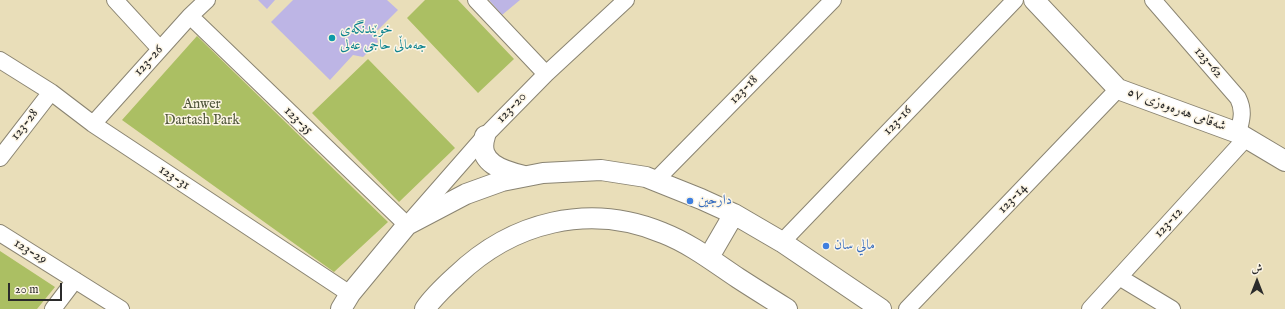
<!DOCTYPE html>
<meta charset="utf-8">
<style>
body{margin:0}
#map{position:relative;width:1285px;height:309px;overflow:hidden;background:#e9deb9;font-family:"IM FELL English",Amiri,serif}
canvas{display:block}
.north{position:absolute;left:1237px;top:261px;width:40px;height:40px;-webkit-text-stroke:3px #fcf5e5;paint-order:stroke;rotate:0deg;font-size:11px;font-weight:700;line-height:16px;text-align:center;color:#2b2b2b}
.north::after{content:'';display:block;margin:auto;width:14px;height:18px;background:#2b2b2b;clip-path:polygon(50% 0,100% 100%,50% 72%,0 100%)}
.scale{position:absolute;left:8px;top:283px;width:54px;height:18px;box-sizing:border-box;border:2px solid #2b2b2b;border-top:0;padding-left:5px;font-size:12px;line-height:14px;white-space:nowrap;color:#2b2b2b;-webkit-text-stroke:3px #fcf5e5;paint-order:stroke}
</style>
<div id="map">
<canvas width="1285" height="309"></canvas>
<div class="north">ش</div>
<div class="scale">20 m</div>
</div>
<script>
const ctx = document.querySelector('canvas').getContext('2d');
ctx.lineJoin = 'round';
function paint(path, color) {
  ctx.fillStyle = color;
  ctx.fill(path, 'evenodd');
}
function trace(path, color, width, dash) {
  ctx.strokeStyle = color;
  ctx.lineWidth = width;
  ctx.lineCap = dash ? 'butt' : 'round';
  ctx.setLineDash(dash || []);
  ctx.stroke(path);
}
function label(font, color, halo, rows, align = 'center') {
  ctx.font = font + ' "IM FELL English",Amiri,serif';
  ctx.lineWidth = 3;
  ctx.setLineDash([]);
  ctx.textBaseline = 'middle';
  ctx.strokeStyle = halo;
  ctx.fillStyle = color;
  for (const [text, x, y, turn = 0] of rows) {
    ctx.save();
    ctx.translate(x, y);
    ctx.rotate((+turn || 0) * Math.PI / 180);
    ctx.textAlign = isNaN(turn) ? turn : align;
    if (halo) ctx.strokeText(text, 0, 0);
    ctx.fillText(text, 0, 0);
    ctx.restore();
  }
}
const green = new Path2D(`
 M425,0H458L514,59L478,93L407,18Z
 M197,36L388,222L334,272L122,120Z
 M368,59L455,148L399,202L312,113Z
 M0,251L55,287L37,309H0Z`);
const building = new Path2D(`
 M258,0H275L267,9Z
 M293,0H387L398,10L375,33L378,42L363,57L353,55L330,80L271,22Z
 M489,0H520L502,15Z`);
const minor = new Path2D(`
 M115,0L160,49
 M476,0L546,74
 M1153,0L1238,98C1244,110 1242,119 1238,133
 M190,16L407,225L485,136L546,74L626,0
 M0,60L51,92L93,124L350,294
 M93,124L190,16L207,0
 M0,158L51,92
 M655,181L833,0
 M0,233L121,309
 M782,242L1015,0
 M1119,277L1172,309
 M53,309L75,280
 M907,309L1118,89
 M1090,309L1247,137`);
const tertiary = new Path2D(`
 M1034,0L1118,89L1238,133L1285,161
 M485,136C476,163 503,171 524,176
 M709,257L734,214
 M341,309L350,294L407,225L466,194L502,181L543,173L601,170L646,177L701,199L734,214L782,242L881,309
 M425,309C434,296 445,286 456,276C512,222 589,202 663,233C691,244 714,262 738,278C755,289 771,299 787,309`);
const markers = [
 [332,38,4,"#0f9aa8"],
 [690,201,4,"#3f7fe0"],
 [826,246,4,"#3f7fe0"]
];
const cultureNames = [
 ["خوێندنگەی",340,30],
 ["جەماڵی حاجی عەلی",340,46]
];
const streetNames = [
 ["123-26",149,61,-48],
 ["123-62",1208,63,49],
 ["123-18",744,90,-46],
 ["123-20",512,108,-46],
 ["شەقامی هەرەوەزی ٥٧",1176,110,20],
 ["123-35",298,121,44],
 ["123-16",898,121,-46],
 ["123-28",25,125,-52],
 ["123-31",174,178,33],
 ["123-14",1013,199,-46],
 ["123-12",1169,223,-48],
 ["123-29",30,252,32]
];
const parkNames = [
 ["Anwer",202,105],
 ["Dartash Park",202,121]
];
const shopNames = [
 ["دارجين",698,201],
 ["مالي سان",834,246]
];
paint(green, '#abbf63');
paint(building, '#bdb5e5');
trace(minor, '#8a8472', 18);
trace(tertiary, '#8a8472', 22);
trace(minor, '#fff', 16);
trace(tertiary, '#fff', 20);
for (const [x, y, r, color] of markers) {
  const dot = new Path2D();
  dot.arc(x, y, r, 0, 2 * Math.PI);
  ctx.fillStyle = color;
  ctx.fill(dot);
  trace(dot, '#fcf5e5', 1.5);
}
label('14px', '#0d838f', '#fcf5e5', cultureNames, 'left');
label('14px', '#2b2b2b', '#fcf5e5', streetNames);
label('14px', '#51573c', '#fcf5e5', parkNames);
label('14px', '#366cbe', '#fcf5e5', shopNames, 'left');
</script>
